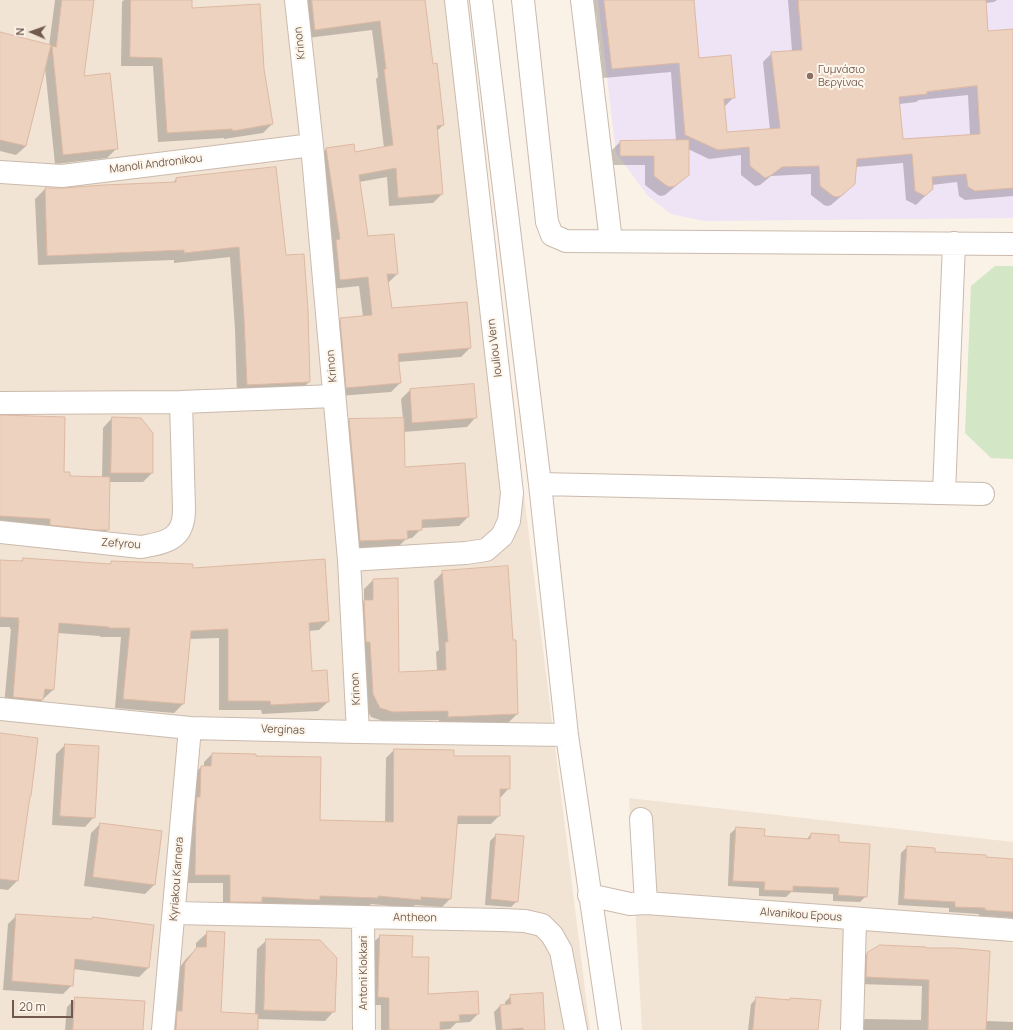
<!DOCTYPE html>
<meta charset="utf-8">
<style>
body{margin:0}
#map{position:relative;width:1013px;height:1030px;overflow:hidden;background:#faf2e6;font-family:Manrope,sans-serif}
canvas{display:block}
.north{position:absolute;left:12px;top:12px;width:40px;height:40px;-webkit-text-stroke:3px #fdf6ec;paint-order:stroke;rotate:272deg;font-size:11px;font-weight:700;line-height:16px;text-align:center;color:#715a4d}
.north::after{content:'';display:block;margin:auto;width:14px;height:18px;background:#715a4d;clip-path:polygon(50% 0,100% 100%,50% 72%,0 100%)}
.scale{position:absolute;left:12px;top:1000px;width:61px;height:18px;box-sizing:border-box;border:2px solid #715a4d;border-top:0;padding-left:5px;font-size:12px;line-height:14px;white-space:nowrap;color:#715a4d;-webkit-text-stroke:3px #fdf6ec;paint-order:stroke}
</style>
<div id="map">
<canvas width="1013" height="1030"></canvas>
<div class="north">N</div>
<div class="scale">20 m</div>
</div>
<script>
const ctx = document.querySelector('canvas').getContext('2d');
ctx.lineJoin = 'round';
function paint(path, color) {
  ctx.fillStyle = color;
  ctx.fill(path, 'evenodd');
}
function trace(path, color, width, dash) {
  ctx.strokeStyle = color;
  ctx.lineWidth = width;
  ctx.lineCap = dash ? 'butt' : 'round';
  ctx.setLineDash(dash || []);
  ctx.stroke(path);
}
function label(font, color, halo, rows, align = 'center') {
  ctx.font = font + ' Manrope,sans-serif';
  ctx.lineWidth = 4;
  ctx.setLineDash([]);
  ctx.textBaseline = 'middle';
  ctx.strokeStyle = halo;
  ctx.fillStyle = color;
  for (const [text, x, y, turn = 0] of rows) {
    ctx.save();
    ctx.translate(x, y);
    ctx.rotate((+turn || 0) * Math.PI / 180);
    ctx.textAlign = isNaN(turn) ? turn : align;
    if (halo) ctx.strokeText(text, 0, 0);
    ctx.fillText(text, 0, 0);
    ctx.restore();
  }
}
const residential = new Path2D(`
 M0,0H463L590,1030H0Z
 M629,798L1013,842V1030H642Z`);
const education = new Path2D(`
 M598,0H1013V218L704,221L671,214L648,196L616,153Z`);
const green = new Path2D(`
 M995,266H1013V459L991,458L965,433L971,286Z`);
const shadow = new Path2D(`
 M55,0H93L83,77L116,149L107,158L55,164L45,68L26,146L16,155L0,151V34L49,46Z
 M124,0H191V9L263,69L272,124L263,133L224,139V138L158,142L153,66H121L122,2Z
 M306,0H424L432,65L443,125L437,131L442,194L433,203L389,206L387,177L359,182L368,237L393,235L397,274L388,283L391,309L470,348L461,357L398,362L400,383L391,392L338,396L332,328L341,319L363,317L359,286L331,289L317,158L326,149L353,145L354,153L384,148L376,79L378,77L372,30L307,38Z
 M593,0H693L698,59L734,97L724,107L726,133L770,130L763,62L772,53L792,51L788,0H997L994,2L985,3L987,32L1013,30V196L965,200L959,196L957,182L932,185V189L916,205L906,200L903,163L856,167L845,193L831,205L827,206L824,205L811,195V174L771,176L760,185L755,186L741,175V155L709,159L688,149V175L678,184L665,195L661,196L658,195L645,185V165H611V151L620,142L676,141L671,72L603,78L599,40H598L596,14H595ZM968,95L970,135L902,140L899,104L916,102L919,100Z
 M176,179L285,256L307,310L309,382L299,392L237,395L235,329L230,257L174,263V260L38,265L35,199L45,189L172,184Z
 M410,390L476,417L467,427L403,432L404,468L468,517L459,526L421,528V529L412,538L406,539L398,547L351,550L340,429L349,420L403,419L401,399Z
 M0,416L63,473L69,477L102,478L103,428L112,418L140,419L152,473L143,482H109L108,529L100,538L0,525Z
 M23,559L109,565L112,562L192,569L324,560L328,621L319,630L309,631L311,672L328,702L318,711L262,714L261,710H219V638L189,639L183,704L174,713L115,708L121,637H100V636L57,633L53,690L33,708L4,706L11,629H10V627H0V561L20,562Z
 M443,572L512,641L517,714L508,723L439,726V720L383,721L371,717L364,704L355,610L364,601V589L373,580L398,673L437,671L436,652L439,650L434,581Z
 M0,734L17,881L8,890L0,889Z
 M65,745L94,817L85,827L52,825L56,754Z
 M394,750L453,757L509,788L501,797H499V816L491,824H457L450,899L442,907L415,905L412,908L371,904L369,906L314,904L311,907L223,909V883H187L188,821L193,775L201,767H204V762L212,754L255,757L319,821L385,823L386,758Z
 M100,824L154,885L145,894L84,886L91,833Z
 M736,828L763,837L806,840L811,834L866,896L860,902L833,901V894L791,892L786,897L759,896V888L728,886L730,834Z
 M496,835L517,901L511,907L485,905L490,841Z
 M907,847L934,849V853L985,858L1013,860V918L979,916V914L949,912V908L898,905L901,853Z
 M17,915L148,968L139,977L73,969L72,985L63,994L3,990L8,924Z
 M208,932L220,1013L255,1015L257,949L267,940L334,1011L325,1021L257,1019V1030H166L174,975L186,959L196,949V943Z
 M380,936L412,937L411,958L427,995L478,1014L470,1022L456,1023L450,1029L439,1030H381V1005H370L372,944Z
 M925,948L986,1021L1013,1022V1030H858V1026L865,1019L921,1020L922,986L859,984L860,961L867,954Z
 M511,996L545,1030H496L494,1012L500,1006L505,1005V1002Z
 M76,998L142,1030H65L67,1007Z
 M757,998L788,1001L790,999L817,1030H748L751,1004Z`);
const building = new Path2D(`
 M62,0H94L84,76L110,73L118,149L63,155L52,46L56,47Z
 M131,0H192V8L260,4L264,69L273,124L233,131L232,129L167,133L162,58L130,57Z
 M312,0H425L433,64L437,63L444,125L437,126L443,194L398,198L396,168L359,175L368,236L394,234L398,274H387L392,308L467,302L471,348L398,354L401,383L346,388L340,318L372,315L368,277L340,280L336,240L340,239L326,148L354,144L355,152L393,145L384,69H386L380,21L315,30Z
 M604,0H694L699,58L731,55L735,98L724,99L727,132L780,128L771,52L802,50L798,0H986L988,31L1013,29V188L975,191L968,187L966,174L932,177L933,189L925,196L915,191L912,154L857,159L855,184L841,196L837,197L833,196L820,186L819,166L782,167L770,176L765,178L750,166L749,147L718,150L685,135L679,63L612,69ZM977,86L980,134L903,139L899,97L927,94V92Z
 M0,32L51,45L26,146L0,140Z
 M689,140V175L675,186L671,187L667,186L654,176V156H620V141Z
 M276,167L286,255L304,254L308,310L310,382L247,385L244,318L239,247L184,253V250L47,256L45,188H63L104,185L176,182V178Z
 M474,384L477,418L412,423L410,389Z
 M0,415L65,417L64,472H70V476L110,477L109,530H95L50,525V519L0,516Z
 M112,417L141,418L153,433V473H111Z
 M404,418L405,467L465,463L469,517L422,520V530L407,531L408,539L360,541L349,419Z
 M23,558L111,564V561L193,564V568L325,559L329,621L309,623L312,671L327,670L329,702L271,705L270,701H228V629L191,631L184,704L123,699L130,628H109V627L59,623L54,690L45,689L43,700L13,697L19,620H18L19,618L0,617V560L22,561Z
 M508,566L513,640H516L518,714L448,717V711L393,712L380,708L373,694L370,642H366L364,600H373V579L398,578L399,672L446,670L445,642H448L442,571Z
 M0,733L38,738L31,796H30L18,881L0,879Z
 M65,744L99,746L95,818L60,816Z
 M394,749L454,750V756H510V789H500V816H458L451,899L421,897V900L378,896V898L320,896V900L262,897V902H230V875H195L196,812L197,797H200L201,766H211L212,753L256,754V756L321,757L320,820L393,822Z
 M100,823L162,831L155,885L93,877Z
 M736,827L765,829L764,836L810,839L811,833L839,835V842L870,844L867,897L838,895L839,888L793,886V891L764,890L765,882L733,881Z
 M496,834L524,836L518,902L491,899Z
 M907,846L935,848V852L986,855V857L1013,859V912L985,910V908L955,907V902L904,899Z
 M16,914L92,919V917L154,925L149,968L75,959L73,986L12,981Z
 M207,931L225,932L221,1012L258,1014V1030H176L177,1011H182L185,963L197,947H206Z
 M380,935L413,936L412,957H429L428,994L478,991L479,1014L459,1015L460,1021L440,1022V1030H389V998L378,997Z
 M266,939L320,940L337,958L335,1012L264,1010Z
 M880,945L926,947V948H955L990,951L986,1030H928L929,980L866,977L867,953Z
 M543,993L545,1030H523V1028L502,1030L500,1005L511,1004L510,995Z
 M75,997L145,1001L143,1030H73Z
 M756,997L790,1000V998L821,1000L818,1030H753Z`);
const minor = new Path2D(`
 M296,0L312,145L349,560L358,732
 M481,0L540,484L567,735L610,1030
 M523,0L547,222L552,235L566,241L1013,244
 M582,0L611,241
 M0,172L62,176L312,145
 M0,403L181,402L334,396
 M540,484L983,494
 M944,493L954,243
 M0,532L141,547C157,544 177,542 182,524C184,519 184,513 184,508L181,402
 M349,560L466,553L486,550L502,536L509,521L512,493L456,0
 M0,709L190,728L358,732L567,735
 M641,819L646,903
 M589,895L630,904L646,903L1013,930
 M174,913L502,920L525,921L542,925L552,935L561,951L576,1030
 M363,917L364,1030
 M163,1030L190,728
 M852,1030L855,919`);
const markers = [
 [810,76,4,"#8d6e63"]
];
const streetNames = [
 ["Krinon",300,43,-96],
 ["Manoli Andronikou",156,164,-7],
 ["Iouliou Vern",495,348,-97],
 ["Krinon",332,366,-95],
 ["Zefyrou",121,544,4],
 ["Krinon",356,689,-93],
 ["Verginas",283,730,2],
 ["Kyriakou Karnera",177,879,-86],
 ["Alvanikou Epous",801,915,4],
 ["Antheon",415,918,1],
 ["Antoni Klokkari",364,973,-90]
];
const educationNames = [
 ["Γυμνάσιο",818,70],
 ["Βεργίνας",818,83]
];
paint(residential, '#f1e4d5');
paint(education, '#efe3f6');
paint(green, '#d3e6c6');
paint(shadow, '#0003');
paint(building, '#edd2c0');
trace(building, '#deb9a2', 1);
trace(minor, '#cbbaad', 24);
trace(minor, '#fff', 22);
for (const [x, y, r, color] of markers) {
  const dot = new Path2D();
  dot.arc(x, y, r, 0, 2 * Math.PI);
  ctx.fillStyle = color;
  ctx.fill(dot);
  trace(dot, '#fdf6ec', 1.5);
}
label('11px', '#715a4d', '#fdf6ec', streetNames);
label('11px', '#785e54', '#fdf6ec', educationNames, 'left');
</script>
